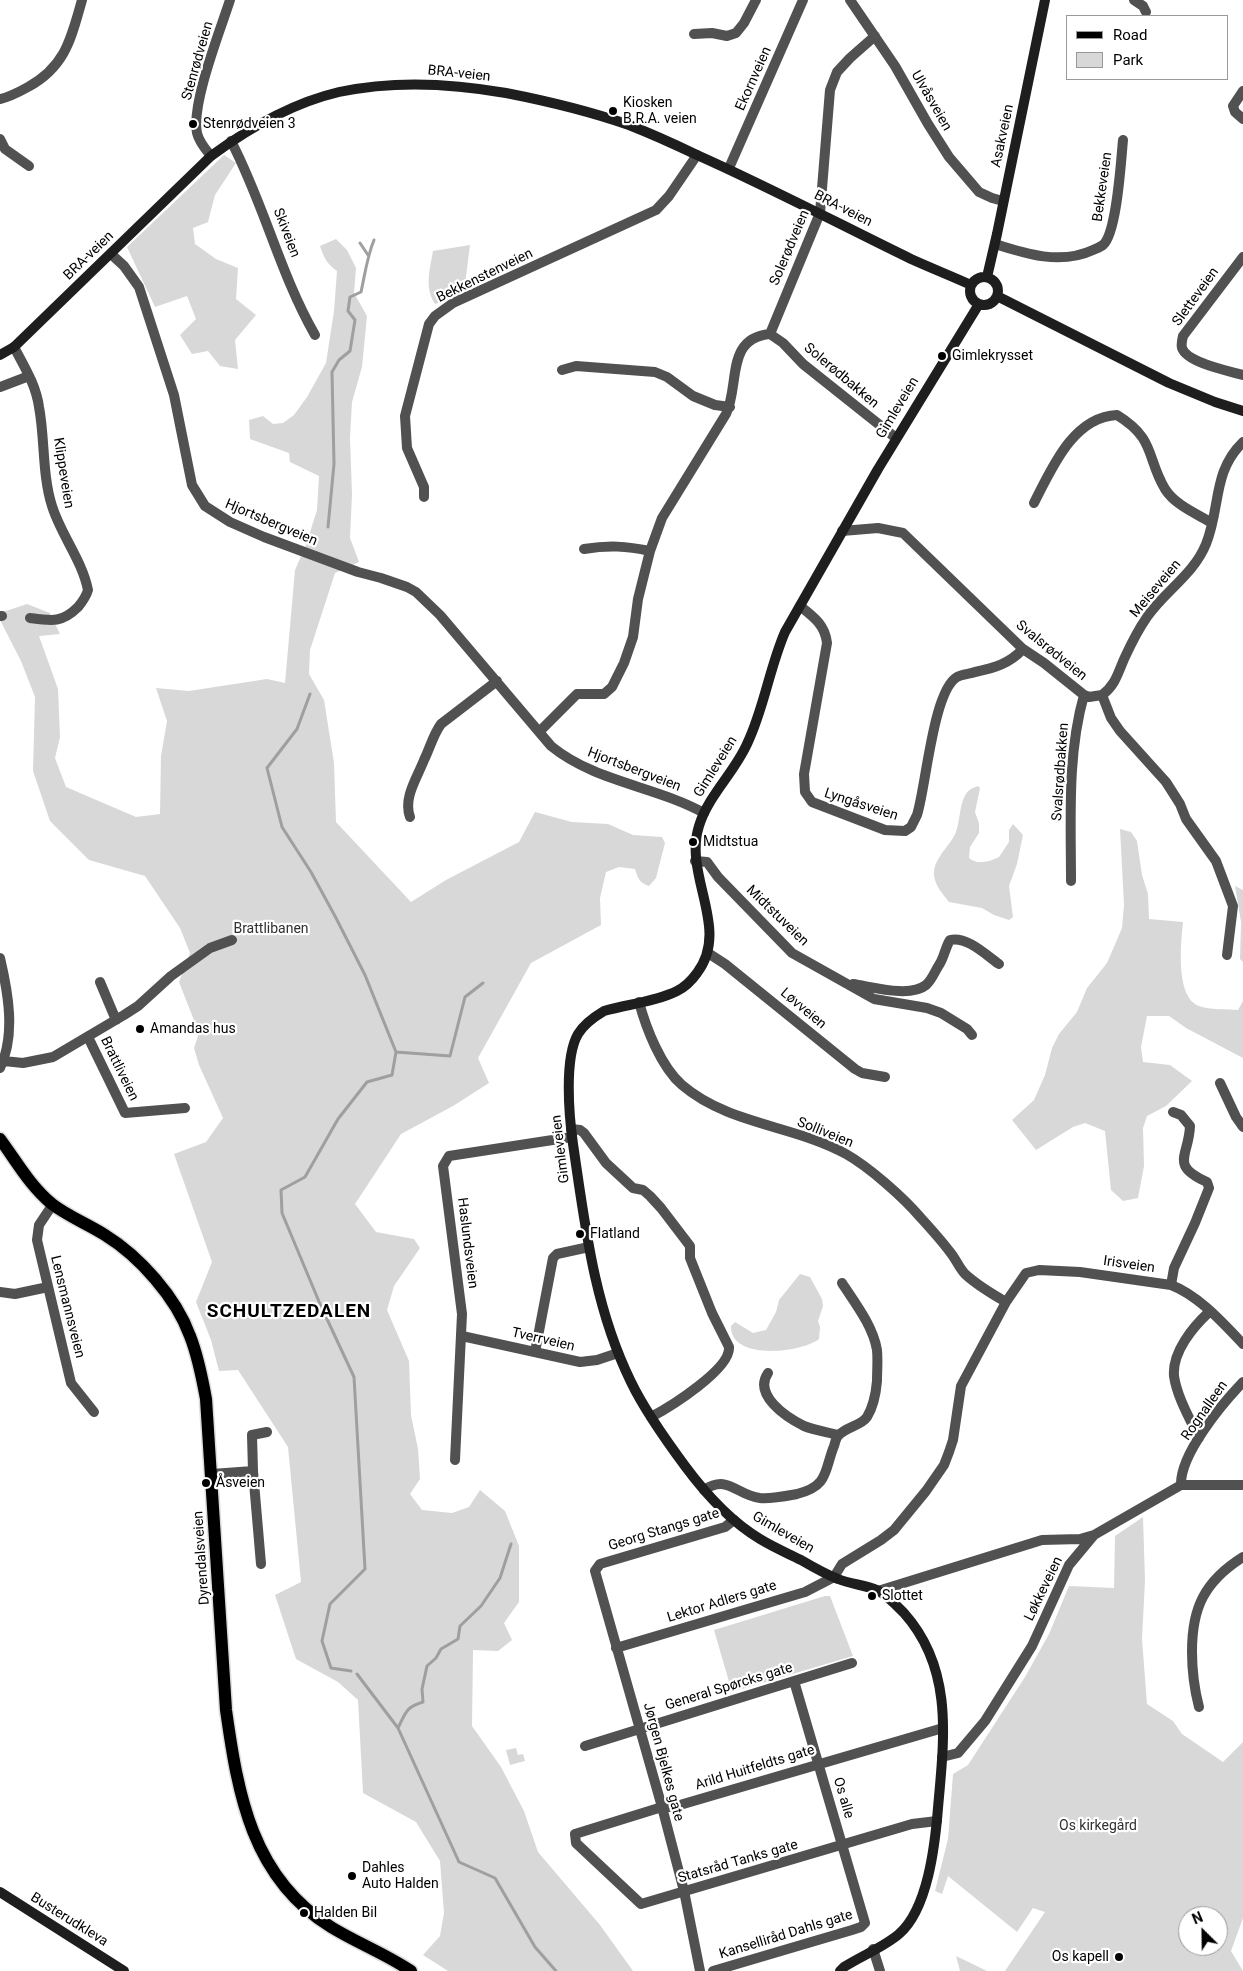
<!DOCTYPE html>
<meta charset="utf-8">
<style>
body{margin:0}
#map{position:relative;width:1243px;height:1971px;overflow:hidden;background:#fff;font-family:Roboto,sans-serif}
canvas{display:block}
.legend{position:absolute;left:1066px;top:15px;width:162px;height:65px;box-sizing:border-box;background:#fff;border:1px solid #999;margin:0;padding:6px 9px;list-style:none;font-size:15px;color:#000}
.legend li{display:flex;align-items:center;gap:10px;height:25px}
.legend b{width:25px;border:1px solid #999}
.north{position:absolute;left:1178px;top:1906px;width:50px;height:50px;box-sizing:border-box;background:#fff;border:1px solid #999;border-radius:50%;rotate:337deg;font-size:14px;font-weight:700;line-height:20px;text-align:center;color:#000}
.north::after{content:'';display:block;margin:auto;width:18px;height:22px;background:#000;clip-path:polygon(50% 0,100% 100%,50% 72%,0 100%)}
</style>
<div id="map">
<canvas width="1243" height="1971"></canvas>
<ul class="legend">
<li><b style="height:6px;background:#000"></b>Road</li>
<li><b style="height:14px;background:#d8d8d8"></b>Park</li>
</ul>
<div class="north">N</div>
</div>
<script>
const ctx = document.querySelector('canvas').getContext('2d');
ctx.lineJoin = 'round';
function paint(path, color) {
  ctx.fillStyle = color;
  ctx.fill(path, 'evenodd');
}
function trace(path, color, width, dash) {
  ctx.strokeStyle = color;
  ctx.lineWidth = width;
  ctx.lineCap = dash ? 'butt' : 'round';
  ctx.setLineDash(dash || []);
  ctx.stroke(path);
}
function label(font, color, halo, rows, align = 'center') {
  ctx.font = font + ' Roboto,sans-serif';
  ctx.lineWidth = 4.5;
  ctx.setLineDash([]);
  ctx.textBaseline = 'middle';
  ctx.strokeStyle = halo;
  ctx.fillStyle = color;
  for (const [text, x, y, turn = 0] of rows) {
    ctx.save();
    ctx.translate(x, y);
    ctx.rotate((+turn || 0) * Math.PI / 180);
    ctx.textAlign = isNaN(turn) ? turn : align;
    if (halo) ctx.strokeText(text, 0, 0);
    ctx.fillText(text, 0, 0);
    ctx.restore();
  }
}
const green = new Path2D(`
 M224,155L236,163L215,195L208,222L193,228L195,244L216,259L238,268L236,299L256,315L235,340L238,369L220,366L208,351L192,354L180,335L196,319L187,296L155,307L127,247Z
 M336,239L347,250L356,268L354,293L367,316L362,367L352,402L350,438L352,494L350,538L359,562L335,573L310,650L309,674L324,700L334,763L336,822L411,902L446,880L519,842L535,812L572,822L608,824L633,835L662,837L665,843L656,878L649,886C639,883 638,878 635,869L619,867L606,872L600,898L601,925L531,963L478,1058L489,1083L453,1106L401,1134L355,1204L376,1232L414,1239L420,1248L394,1286L387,1310L409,1361L411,1415L418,1449L420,1479L410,1494L422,1510L452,1513L469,1507L480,1490L505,1511L519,1546V1602L504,1623L512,1640L498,1651L473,1650L472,1726L501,1767L524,1811L538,1852L600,1925L633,1971H448L423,1955L440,1936L444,1913L440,1861L416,1822L363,1793L358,1700L338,1682L296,1659L275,1595L301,1582L288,1447L238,1370L219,1371L211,1340L196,1302L212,1262L174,1154L206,1142L223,1118L199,1065L194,1048L199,1033L179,982L190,953L180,928L145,876L89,860L50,821L33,771L35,697L21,661L0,620V613L27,604L50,613L60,634L39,636L58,689L60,737L55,758L66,787L136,817L160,814L161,756L167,721L156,688L189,691L267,679L285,683L295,570L306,545L317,510L319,476L290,462L289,453L250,439L249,420L263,416L273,424L283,423L294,415L307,397L326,363L334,311L337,271C327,264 324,258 320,246Z
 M470,245L466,276V293L435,304C424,287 430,269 433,251Z
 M978,786L980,788L975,812L979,823V833L970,847L969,858C978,865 989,862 999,857L1009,842V830L1013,824L1023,835L1017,864L1009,886L1013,917L1009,920L994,915L982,908L949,902C943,894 935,886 934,875C933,861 946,849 953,838C961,826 958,806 966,794C969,789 973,788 978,786Z
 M1120,829L1131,832L1137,841L1142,875L1148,894L1149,919L1183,922C1181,942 1175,997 1199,1006C1209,1010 1228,1009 1238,1010L1243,1001V1058L1186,1028L1169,1016H1147L1141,1047L1143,1062L1170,1065L1192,1081L1166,1106L1147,1116L1143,1128L1144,1166L1138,1198L1123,1201L1111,1190L1105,1131L1085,1123L1073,1127L1036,1150L1012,1120L1034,1100L1045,1075L1052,1048L1059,1034L1077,1012L1087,988L1107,963L1122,928L1124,905Z
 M1235,886L1243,890V962L1240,959L1241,922Z
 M800,1274L810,1277L822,1299L823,1306L818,1321L820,1327L819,1339C801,1353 730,1361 731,1326L735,1322L753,1333L766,1330L776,1312L779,1300Z
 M1143,1517L1145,1581L1142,1639L1147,1704L1173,1721L1182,1734L1223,1762L1243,1742V1918L1231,1951L1243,1971H1005L1045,1912L1033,1908L1017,1932L948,1876L942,1894L935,1891L948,1839L953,1774L968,1765L1025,1677L1049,1634L1069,1586L1114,1588L1115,1536ZM1188,1916H1218V1946H1188Z
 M825,1596H830L853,1656L732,1692L714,1630Z
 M516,1748L518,1755L523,1754L525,1761L510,1765L506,1750Z
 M956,1956L987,1971H960Z`);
const stream = new Path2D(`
 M360,243L368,255
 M328,527L334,464L332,372L339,360L350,351L355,320L348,311L350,297L361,292C365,274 367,257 374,240
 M310,694L297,729L267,768L282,827L311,872L336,918L365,975L396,1052
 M351,1671L331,1668L322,1641L330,1604L365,1569L354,1377L320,1304L282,1213L281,1190L305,1177L338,1119L367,1082L392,1075L396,1052L450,1056L465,997L483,983
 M357,1674L398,1728L459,1862L495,1878L535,1947L556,1971
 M398,1728C406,1712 406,1707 423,1702L422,1689L427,1666L436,1658L441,1649L458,1639L460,1626L481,1606L500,1578L511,1544`);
const street = new Path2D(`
 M850,0L895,66L928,124L949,157L979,192L992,198L1003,201
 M1134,0L1143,6L1146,12
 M694,34L712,33L727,36L736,33L744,23L756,0
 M1243,91L1233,106L1235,112L1243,119
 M0,99C10,97 19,92 28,87C66,66 71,38 82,0
 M0,139L5,149L29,166
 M231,141C264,204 280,274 315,335
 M211,156C206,150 199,142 197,133C191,104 220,31 230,0
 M729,168L803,0
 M995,244C1026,254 1061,265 1093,250C1096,249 1100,247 1103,245C1117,233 1121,160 1123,140
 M111,254L124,266L139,287L174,395L192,485L205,506L230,522L264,537L358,572L381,578L407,587L416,592L440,615L551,746C595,782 655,786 704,813
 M1243,257L1183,336C1182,340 1181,344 1182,348C1187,363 1229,371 1243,375
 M770,334L783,343L803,364L896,438
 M14,347C24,366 36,385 39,407C45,438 42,475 52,506C61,535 82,560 88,590C86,597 83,601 78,607C62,623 52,621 30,618
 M562,370L576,366L655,372L667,377L693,396L715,405L730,407
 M0,387L29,376
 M424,497V487L407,448L405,416L429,324L435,316L453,303L656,210L669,196L697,155
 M1034,503C1052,468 1073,417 1117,415C1156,439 1146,457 1165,489C1175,505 1197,514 1212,523
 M842,531L878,528L903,533L1023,649L1044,663L1084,695L1089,697L1102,695L1111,718L1120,731L1166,782L1180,804L1186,819L1216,861L1233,906L1227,955
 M584,549C609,545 626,546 650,551
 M800,606C814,617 825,625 827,643L804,774L805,792L812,802L885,830L905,831L911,827L917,815C926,787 933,691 957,677C962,674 970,674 975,672C994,668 1009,664 1023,649
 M0,616H2
 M1102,695C1116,685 1118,672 1125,657C1131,644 1138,630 1147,617C1165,591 1194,574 1206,544C1221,507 1212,472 1243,442
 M540,731L577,694H604L612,687L624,663L633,637L638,599L650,551L662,518L726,414C740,385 725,338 770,334L820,213L830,90L837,72L850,58L875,36
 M410,817C403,798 417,778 424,760C430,748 433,735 441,724L497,681
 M695,861L707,862L718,877L792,953L874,999L927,1008L941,1013L967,1029L972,1035
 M1071,881C1071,819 1067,755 1084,695
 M708,953L725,964L855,1069L862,1073L885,1077
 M0,958C8,992 16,1035 0,1068
 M100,982L116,1020
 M853,984C873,987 910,998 926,985C932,980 935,971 939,965C944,958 945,948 950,940C967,936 986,955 999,964
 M639,1002C646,1028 661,1067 682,1085C729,1125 794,1125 846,1154C869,1167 903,1197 921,1218C931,1229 941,1240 950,1252C956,1259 959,1268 965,1274C977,1285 992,1294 1006,1302
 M88,1037L125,1113L185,1108
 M4,1061L23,1063L53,1057L124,1015L138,1006L171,976L210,948L232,940
 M1220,1083L1236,1117L1243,1127
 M571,1129L580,1130L584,1133L606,1163L633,1188L643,1190L650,1196L661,1208L690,1246V1258L712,1313L729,1347C731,1369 670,1407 651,1417
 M53,1204L39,1225L37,1240L71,1383L94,1412
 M1171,1285L1174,1268L1195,1223L1209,1188L1207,1182C1169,1165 1189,1156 1190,1126L1181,1115L1173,1112
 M0,1292L15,1294L48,1287
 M462,1336L580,1362L597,1360L618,1353
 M535,1352L553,1258L557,1254L589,1247
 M768,1373C753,1395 786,1417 804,1426C814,1430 827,1432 838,1435
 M1199,1438C1190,1419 1177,1397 1174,1376C1172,1352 1193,1327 1209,1312
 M455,1460L462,1314L443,1166L449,1156L572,1137
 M253,1471L252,1435L267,1432
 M212,1474L253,1471L261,1564
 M1181,1485C1180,1454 1222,1404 1243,1382
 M704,1490C728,1474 736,1495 760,1498C771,1499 786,1496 797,1494C829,1486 824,1471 834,1446C835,1443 836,1438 838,1436C845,1427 861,1426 867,1417C873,1407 876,1393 877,1381C877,1371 878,1360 877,1350C873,1326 855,1303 842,1283
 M878,1591L1042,1540L1080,1539L1094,1535
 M616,1648L805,1592L834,1577L842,1564L881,1540L894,1530L926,1491L944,1465L949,1452L953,1440L961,1386L1006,1302L1026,1273L1039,1270L1080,1272L1171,1285C1198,1295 1223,1323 1243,1344
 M1199,1707C1191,1676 1187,1627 1203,1597C1212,1580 1227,1567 1243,1557
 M585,1746L852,1663
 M942,1757L958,1753L985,1721L1032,1646L1069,1565L1094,1535L1181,1485H1243
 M937,1821L912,1824L641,1904L576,1843L575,1834L662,1807H673L943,1728
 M873,1949L880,1971
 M700,1971L684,1891L662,1807L595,1571L600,1564L725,1527L734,1520
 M713,1971L852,1930L861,1927L865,1923L794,1681`);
const secondary = new Path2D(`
 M970 291a14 14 0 1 1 28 0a14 14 0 1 1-28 0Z
 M987,277L997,234L1045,0
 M997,296L1169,383L1215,402L1243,411
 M0,355L14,347L211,156C249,128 292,103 339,92C395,80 450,83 506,93C547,101 589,111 629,125C652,134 674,144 697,155C769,187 839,224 911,259C931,268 951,276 971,285
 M0,1892L124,1971
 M840,1971L844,1967C861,1956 884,1947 899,1934C928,1909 935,1845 938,1808C944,1739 954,1669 904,1613C897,1606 887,1595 877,1590C865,1585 850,1584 838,1579C825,1574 813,1567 801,1560C787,1553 773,1547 760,1539C730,1521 705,1493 685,1466C665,1439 645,1411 631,1382C594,1307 585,1225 573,1144C569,1116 564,1058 578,1034C584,1024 594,1017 604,1011C628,1004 655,1002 677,991C685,987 692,980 697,973C731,928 683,876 699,826C708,796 734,773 747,744C764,709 769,669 785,632L878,469L979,304`);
const primary = new Path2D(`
 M0,1139C17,1162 30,1186 52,1204C69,1217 88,1224 105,1235C139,1256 176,1297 190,1336C198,1356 202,1377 206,1399L226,1710C238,1795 252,1878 331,1927C357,1943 386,1954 411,1971`);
const markers = [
 [613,111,5,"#000"],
 [193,124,5,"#000"],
 [942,356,5,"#000"],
 [693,842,5,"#000"],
 [140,1029,5,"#000"],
 [580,1234,5,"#000"],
 [206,1483,5,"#000"],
 [872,1596,5,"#000"],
 [352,1876,5,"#000"],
 [304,1913,5,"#000"],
 [1119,1957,5,"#000"]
];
const streetNames = [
 ["Stenrødveien",198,61,-74],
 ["BRA-veien",459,74,6],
 ["Ekornveien",754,79,-66],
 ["Ulvåsveien",931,101,60],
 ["Asakveien",1003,136,-78],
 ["Bekkeveien",1103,187,-82],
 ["BRA-veien",843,209,27],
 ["Skiveien",286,233,69],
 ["Solerødveien",790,248,-67],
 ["BRA-veien",89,256,-44],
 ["Bekkenstenveien",485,276,-26],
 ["Sletteveien",1196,297,-54],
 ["Solerødbakken",841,376,40],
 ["Gimleveien",898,408,-59],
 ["Klippeveien",63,473,81],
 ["Hjortsbergveien",271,523,23],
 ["Meiseveien",1156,589,-50],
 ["Svalsrødveien",1051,651,39],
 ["Gimleveien",716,767,-58],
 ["Hjortsbergveien",634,770,21],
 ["Svalsrødbakken",1061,772,-86],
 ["Lyngåsveien",861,805,18],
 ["Midtstuveien",777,916,44],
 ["Løvveien",803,1009,40],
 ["Brattliveien",119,1069,64],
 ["Solliveien",825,1133,22],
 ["Gimleveien",561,1149,-97],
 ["Haslundsveien",467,1243,83],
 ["Irisveien",1129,1265,8],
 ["Lensmannsveien",67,1307,76],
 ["Tverrveien",543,1340,13],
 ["Rognalleen",1205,1411,-55],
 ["Georg Stangs gate",664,1530,-17],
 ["Gimleveien",783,1533,30],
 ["Dyrendalsveien",202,1558,-94],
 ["Løkkeveien",1044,1589,-64],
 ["Lektor Adlers gate",722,1602,-17],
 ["General Spørcks gate",729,1687,-17],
 ["Jørgen Bjelkes gate",663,1762,75],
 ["Arild Huitfeldts gate",755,1768,-17],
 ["Os alle",843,1798,74],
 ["Statsråd Tanks gate",738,1862,-16],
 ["Busterudkleva",69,1920,32],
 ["Kanselliråd Dahls gate",786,1935,-17]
];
const poiNames = [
 ["Kiosken",623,103],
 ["B.R.A. veien",623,119],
 ["Stenrødveien 3",203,124],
 ["Gimlekrysset",952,356],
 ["Midtstua",703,842],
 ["Amandas hus",150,1029],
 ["Flatland",590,1234],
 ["Åsveien",216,1483],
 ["Slottet",882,1596],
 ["Dahles",362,1868],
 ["Auto Halden",362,1884],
 ["Halden Bil",314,1913],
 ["Os kapell",1109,1957,"right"]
];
const parkNames = [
 ["Brattlibanen",271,929],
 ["Os kirkegård",1098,1826]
];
const districtNames = [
 ["SCHULTZEDALEN",289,1312]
];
paint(green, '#d8d8d8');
trace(stream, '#9f9f9f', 3);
trace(primary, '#dbdbdb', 15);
trace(street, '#515151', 10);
trace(secondary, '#1e1e1e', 10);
trace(primary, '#000', 12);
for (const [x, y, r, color] of markers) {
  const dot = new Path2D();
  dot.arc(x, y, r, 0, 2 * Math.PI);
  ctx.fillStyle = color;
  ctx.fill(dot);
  trace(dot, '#fff', 2);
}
label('14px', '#000', '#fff', streetNames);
label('14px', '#000', '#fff', poiNames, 'left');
label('14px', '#2f2f2f', '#fff', parkNames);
ctx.letterSpacing = '1px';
label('bold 19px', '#000', '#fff', districtNames);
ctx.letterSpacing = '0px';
</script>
